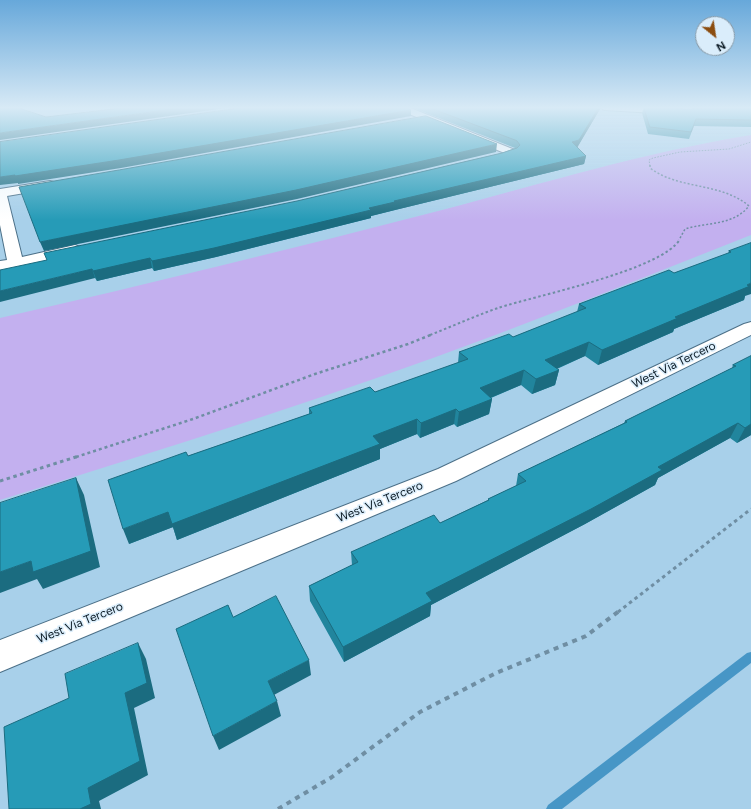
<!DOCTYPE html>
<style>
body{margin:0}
#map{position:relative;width:751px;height:809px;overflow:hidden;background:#a8d0ea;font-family:Figtree,sans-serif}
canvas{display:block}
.north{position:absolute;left:695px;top:16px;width:40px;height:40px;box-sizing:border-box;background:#daedfb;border:1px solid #8798a5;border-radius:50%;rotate:150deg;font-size:11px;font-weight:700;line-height:16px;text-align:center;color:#0a1923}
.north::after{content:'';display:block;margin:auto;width:14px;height:18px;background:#8b4d10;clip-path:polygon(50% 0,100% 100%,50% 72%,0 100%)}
</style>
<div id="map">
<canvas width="751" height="809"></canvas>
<div class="north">N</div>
</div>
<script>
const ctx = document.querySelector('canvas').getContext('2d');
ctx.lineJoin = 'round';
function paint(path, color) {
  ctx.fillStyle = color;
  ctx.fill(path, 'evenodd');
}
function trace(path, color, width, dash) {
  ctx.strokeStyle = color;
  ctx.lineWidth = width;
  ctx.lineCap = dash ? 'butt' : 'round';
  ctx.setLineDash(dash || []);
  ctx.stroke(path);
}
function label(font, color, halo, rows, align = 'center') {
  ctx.font = font + ' Figtree,sans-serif';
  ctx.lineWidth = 3;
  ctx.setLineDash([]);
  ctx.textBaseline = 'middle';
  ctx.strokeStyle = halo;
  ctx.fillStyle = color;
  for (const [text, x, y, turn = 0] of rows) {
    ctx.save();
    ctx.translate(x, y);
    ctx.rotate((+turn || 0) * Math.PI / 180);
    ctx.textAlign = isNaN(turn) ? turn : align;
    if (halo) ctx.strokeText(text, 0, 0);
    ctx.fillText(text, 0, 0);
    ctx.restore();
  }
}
const green = new Path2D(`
 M751,135V235C667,268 582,302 498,334C334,396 167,448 0,500V318C148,284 295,248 442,210C544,183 646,152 751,135Z`);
const stream = new Path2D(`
 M751,652V663L562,809H546L548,805L747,653Z`);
const pathFar5 = new Path2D(`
 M650,166L649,160L653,158L680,152L729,149L751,142`);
const pathFar4 = new Path2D(`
 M650,165V168C679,190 721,182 749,206C733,226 707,222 685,229L679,240`);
const pathFar3 = new Path2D(`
 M430,335C453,326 475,316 498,308C534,296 663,270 680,239`);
const pathFar2 = new Path2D(`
 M76,457L193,419L315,374L408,344L433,334`);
const pathFar1 = new Path2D(`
 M0,481L79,456
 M618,612L751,509`);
const path = new Path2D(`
 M278,809L332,777L420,712L496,673L586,636L619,611`);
const minor = new Path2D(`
 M395,107H408L515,150L517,152L511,155L507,154L397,109Z
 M600,107C612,107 671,104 678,111L673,114L604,110Z
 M50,181L54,182L56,185L54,188L7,196L22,257L75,245L80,247L83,250L80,253L0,271V261L7,260L0,225V189Z
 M751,322V335L456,481L0,672V640L438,469L744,324Z`);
const wall = new Path2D(`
 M411,107H600V109L577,147L586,156L584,164L395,210L371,216V218L216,257L154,271L152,268L97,281L95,278L47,260L502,153L515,148Z
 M644,107L685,109L751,108V127L694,126L689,139L648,134L642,113Z
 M751,243L745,296L744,300L674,329L673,332L598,365L585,356L557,369L559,370L555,385L532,394L521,385L491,398L492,399L489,414L457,427L454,424L420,438L417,434L380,449V459L177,540L173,527L129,544L188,456L309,414V408L375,392L458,363L459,352L513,337L577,312L579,304L674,273L728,254L729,251Z
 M751,356V435L737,443L730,438L658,478L655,485L585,524L431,605L430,616L344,662L310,601L309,586L352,565L351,552L440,523L488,500V499L516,486L518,474L624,423L625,421L732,368L733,365Z`);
const shadedWall = new Path2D(`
 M187,107H233L0,140V133Z
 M599,107H600V109L577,148L572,142Z
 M411,110V116L121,168L18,184V183L0,185V177Z
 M497,144L496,152L297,199L44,251L40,242Z
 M586,156L584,164L395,210L371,216V218L216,257L154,271L152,261L369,208L394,201Z
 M150,258L152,268L97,281L93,271Z
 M92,269L95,278L0,302V291Z
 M751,283V294L745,296L744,300L674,329L673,332L598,365L602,350Z
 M589,342L585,356L542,375L545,360Z
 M524,370L521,385L478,403L480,388Z
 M559,370L555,385L532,394L536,379Z
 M492,399L489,414L457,427L459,412Z
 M456,409L454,424L420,438L421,423Z
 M417,419V434L380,449V459L177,540L172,524L373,436Z
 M738,423L730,438L658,478L655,485L585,524L431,605L430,616L344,662L343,647L426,593Z
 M751,424V435L737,443L745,428Z
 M76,478L84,495L100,567L43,589L37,579L0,593V572L31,561Z
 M168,512L173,527L129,544L123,529Z
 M138,643L146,659L155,698L134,708L148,775L99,801L101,809H80L125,693Z
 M309,660L311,675L272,696L268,681Z
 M277,701L281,716L219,750L213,736Z`);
const building = new Path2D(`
 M0,107H16L46,117L130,107H187L0,133Z
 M247,107H405L411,110L119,160L15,176V175L0,177V142Z
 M428,107H599L579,140L572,142L586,156L394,201L395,202L369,208L371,210L214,248L152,261L150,258L93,271L92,269L0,291V270L47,260L44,253L297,201L502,153L517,148L520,145L517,141Z
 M644,107L685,109L751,108V120L696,119L691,132L650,127Z
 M426,116L497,144L296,190L40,242L19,187L119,170Z
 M751,243V283L747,285L750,286L675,317L678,318L602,350L589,342L545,360L559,370L536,379L524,370L480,388L492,399L459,412L456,409L421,423L417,419L373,436L380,444L172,524L168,512L123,529L108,480L186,452L188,456L312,413L309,408L370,387L375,392L468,359L459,352L509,334L513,337L586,308L579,304L669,270L674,273L731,252L729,251Z
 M751,356V424L745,428L738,423L658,467L662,470L591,509L426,593L432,601L343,647L309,586L358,562L351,552L434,515L440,523L489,500L488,499L526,481L518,474L627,422L625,421L736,366L733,365Z
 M76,478L91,551L33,572L31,561L0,572V503Z
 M276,596L309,660L268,681L277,701L213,736L176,629L228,605L233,617Z
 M138,643L147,683L125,693L140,761L88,788L91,804L80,809H9L4,727L69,698L65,674Z`);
const streetNames = [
 ["West Via Tercero",674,365,-26],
 ["West Via Tercero",380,502,-22],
 ["West Via Tercero",80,623,-22]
];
paint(green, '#c3b0ef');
paint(stream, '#4796c6');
trace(minor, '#4c7088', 2);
trace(pathFar5, '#6f8ea3', 1, [1.5, 1.5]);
trace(pathFar4, '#6f8ea3', 1.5, [2, 2]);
trace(pathFar3, '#6f8ea3', 2, [2.5, 2.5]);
trace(pathFar2, '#6f8ea3', 2.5, [3, 3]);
trace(pathFar1, '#6f8ea3', 3, [3.5, 3.5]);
trace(path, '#6f8ea3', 4, [5, 5]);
paint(minor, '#fff');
paint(wall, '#21859d');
paint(shadedWall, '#1b6c80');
paint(building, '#269bb7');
trace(building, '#1b6c80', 1);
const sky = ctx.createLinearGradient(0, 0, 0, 220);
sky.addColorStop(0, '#67a8da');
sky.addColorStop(0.49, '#d8eaf6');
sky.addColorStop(1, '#d8eaf600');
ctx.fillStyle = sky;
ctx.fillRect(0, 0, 751, 220);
label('12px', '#0a1923', '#daedfb', streetNames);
</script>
